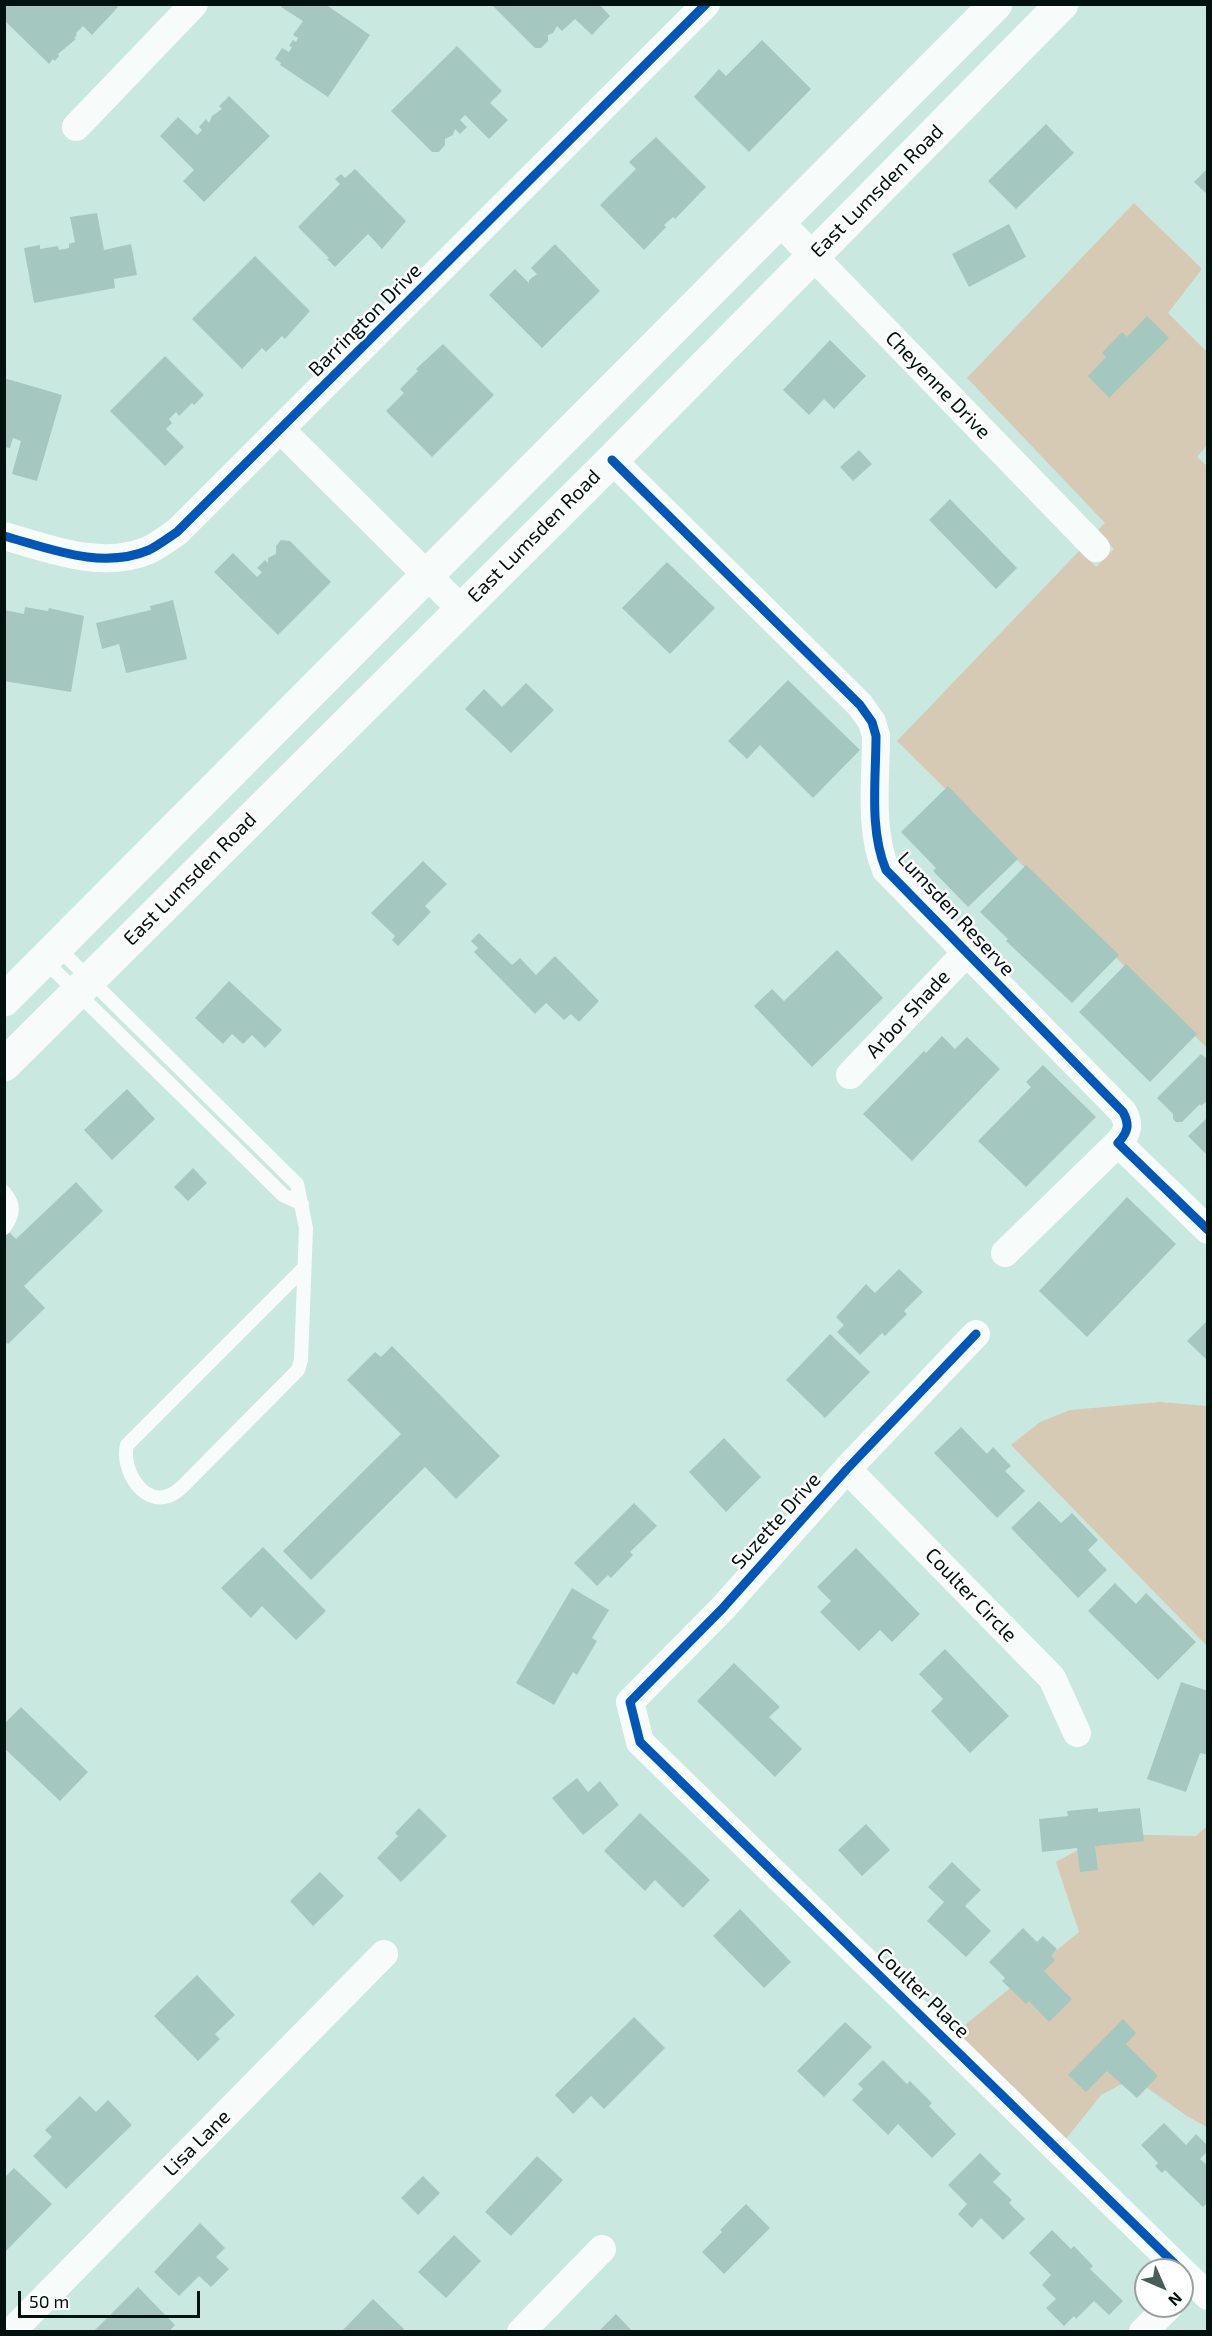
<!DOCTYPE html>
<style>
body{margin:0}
#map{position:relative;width:1212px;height:2336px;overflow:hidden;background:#c9e8e0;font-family:"Exo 2",sans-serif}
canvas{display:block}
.frame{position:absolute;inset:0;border:6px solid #00120e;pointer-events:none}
.north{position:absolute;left:1134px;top:2258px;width:60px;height:60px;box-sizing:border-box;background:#fff;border:2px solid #99a09f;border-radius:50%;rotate:135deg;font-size:16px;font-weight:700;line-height:24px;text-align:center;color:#00120e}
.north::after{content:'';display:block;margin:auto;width:21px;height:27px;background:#465d58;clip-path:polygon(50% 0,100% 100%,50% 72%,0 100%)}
.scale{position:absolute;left:18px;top:2291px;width:182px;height:27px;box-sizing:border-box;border:3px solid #00120e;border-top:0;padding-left:8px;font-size:18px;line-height:21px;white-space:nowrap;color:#00120e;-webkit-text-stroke:4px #fff;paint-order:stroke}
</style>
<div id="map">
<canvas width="1212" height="2336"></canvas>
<div class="frame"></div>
<div class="north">N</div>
<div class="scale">50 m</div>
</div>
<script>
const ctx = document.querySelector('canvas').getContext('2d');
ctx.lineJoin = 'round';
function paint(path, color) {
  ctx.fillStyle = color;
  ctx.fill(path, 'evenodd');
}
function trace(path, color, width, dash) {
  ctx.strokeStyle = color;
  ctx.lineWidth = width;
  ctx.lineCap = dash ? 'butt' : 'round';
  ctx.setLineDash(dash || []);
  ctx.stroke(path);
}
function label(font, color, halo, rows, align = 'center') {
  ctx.font = font + ' "Exo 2",sans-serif';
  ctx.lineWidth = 5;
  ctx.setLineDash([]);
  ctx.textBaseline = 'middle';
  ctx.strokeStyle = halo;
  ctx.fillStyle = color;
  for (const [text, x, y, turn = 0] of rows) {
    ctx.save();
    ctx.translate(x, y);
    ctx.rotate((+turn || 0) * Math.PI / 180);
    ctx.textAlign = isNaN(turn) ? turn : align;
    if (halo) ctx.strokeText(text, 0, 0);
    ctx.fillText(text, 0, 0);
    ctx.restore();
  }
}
const green = new Path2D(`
 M1134,203L1202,269L1168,313L1207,352V445L1197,457L1208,467L1207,1048L897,741L1080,550L1096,567L1114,549L1097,531L1105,523L967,378Z
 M1160,1402L1207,1406V1646L1011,1445L1040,1422L1070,1410Z
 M1207,1826V2127L1187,2116L1133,2078L1101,2095L1066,2139L962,2038L966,2024L1079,1932L1056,1862L1107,1834L1196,1836Z`);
const building = new Path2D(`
 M9,4H115L118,7L92,35L83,26L76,33L77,35L74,38L76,39L58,54L59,56L55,61L53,59L49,64L4,20V9Z
 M283,4H325L370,35L328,97L280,65L281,63L275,59L282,48L289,52L292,47L289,46L293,40L296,42L298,38L293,35L303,21L281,7Z
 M495,4H599L610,16L592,35L575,19L562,31L557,26L553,33L548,35V41L541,48H535L493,6Z
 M762,40L811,89L749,152L694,97L719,69L726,76Z
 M457,46L502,91L490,103L508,120L489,139L465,115L460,120L467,127L460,134L455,129L453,135L445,139V145L439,152H432L391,111Z
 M229,96L270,136L204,202L183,181L194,170L160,136L178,117L197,135L202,130L199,127L206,119L209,123L212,116L222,109L219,106Z
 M1046,124L1074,153L1016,209L988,181Z
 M656,137L706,187L675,219L673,217L664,225L666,227L644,250L600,205L636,169L629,162Z
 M1208,168V195L1194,182Z
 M355,169L406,221L382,249L368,234L335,267L327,259L329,258L298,227L340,184L335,179L341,174L345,178Z
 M97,213L104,250L131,244L137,275L114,279L115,288L34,303L24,248L40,245V249L58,246L59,250L69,248V244L75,242L70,217Z
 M1009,224L1026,257L969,287L952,254Z
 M555,244L600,291L542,348L489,295L515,269L529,283V280L537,274L531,268Z
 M255,256L310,311L285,339L282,336L266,352L262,348L242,369L192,319Z
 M1147,316L1169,338L1109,398L1088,376L1106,357L1102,353L1122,332L1127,337Z
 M830,340L866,376L834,409L824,399L809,415L783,390Z
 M443,344L494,395L432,457L386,411L404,393L400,389L418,371L416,369Z
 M165,356L204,395L194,405L192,403L179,416L176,412L169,419L172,423L166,429L184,447L165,466L110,411Z
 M4,378L62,395L37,481L12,474L21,441L13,438L10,448L4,447Z
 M859,450L872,464L853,481L840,467Z
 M950,499L1017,568L996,589L929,520Z
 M281,540L290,541L331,582L278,635L214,572L233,553L257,577L262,572L257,568L265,560L268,563V558L276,554V546Z
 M667,562L715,608L670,654L622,608Z
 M173,600L187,659L126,673L119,644L102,649L96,623L151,610L150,606Z
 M25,607L48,611L49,608L84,616L71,692L4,681V610L24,614Z
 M788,680L860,750L813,798L760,745L747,759L728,741Z
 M526,683L554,710L511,753L465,709L484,689L502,707Z
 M948,786L1018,859L968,907L933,871L936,868L901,832Z
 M423,861L447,884L425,906L431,912L398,946L392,940L395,936L371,913Z
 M1026,865L1119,955L1072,1003L1006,941L1008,939L980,912Z
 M479,933L512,965L520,958L536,975L555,956L599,1001L579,1022L571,1014L564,1020L546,1003L535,1014L474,952L478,948L471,941Z
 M837,950L883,998L812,1067L754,1006L772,989L784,1001Z
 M1126,964L1197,1034L1150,1082L1079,1012Z
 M229,981L282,1030L265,1048L252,1035L243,1044L232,1034L223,1044L195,1018Z
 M942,1036L955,1049L967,1037L1000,1069L912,1161L863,1114L924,1051L926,1053Z
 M1201,1054L1208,1060V1100L1201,1106L1200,1104L1182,1122H1176L1173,1119V1114L1157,1098Z
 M1043,1065L1096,1117L1026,1187L978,1141L1031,1087L1026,1082Z
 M127,1089L155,1119L112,1160L84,1130Z
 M1208,1117V1156L1188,1136Z
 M193,1168L207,1183L188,1201L174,1187Z
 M76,1182L103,1211L24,1286L45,1308L8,1344L4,1341V1236L9,1232L16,1239Z
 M1127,1197L1176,1244L1087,1337L1039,1291Z
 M899,1269L923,1292L904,1311L907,1314L885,1336L882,1333L860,1355L837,1332L844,1325L836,1317L866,1284L875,1293Z
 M1208,1320V1361L1187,1341Z
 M830,1334L870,1372L825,1418L786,1380Z
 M392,1346L500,1456L456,1499L425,1467L311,1580L283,1551L401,1434L347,1380L375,1352L381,1357Z
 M961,1427L987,1454L993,1447L1011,1466L1005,1471L1025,1491L997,1518L934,1453Z
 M724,1438L761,1477L726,1512L689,1472Z
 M1039,1501L1061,1523L1072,1513L1098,1540L1088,1550L1107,1570L1078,1598L1011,1528Z
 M634,1503L657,1526L630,1552L633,1555L611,1578L608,1575L597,1586L574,1563Z
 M263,1547L326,1611L296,1640L262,1606L251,1618L221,1588Z
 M856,1548L920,1614L892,1642L880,1630L859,1651L820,1612L831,1601L817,1587Z
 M1115,1583L1136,1604L1146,1593L1196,1642L1158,1680L1088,1611Z
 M572,1588L609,1610L592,1638L597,1641L577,1675L573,1672L554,1705L516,1683Z
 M945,1649L1009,1716L970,1753L931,1711L943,1699L919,1674Z
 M734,1663L780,1707L769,1717L802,1749L775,1777L697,1701Z
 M1181,1682L1208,1691V1755L1200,1753L1186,1792L1147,1779Z
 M21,1707L88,1772L60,1801L4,1748V1724Z
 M577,1778L588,1792L600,1781L619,1805L583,1835L552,1798Z
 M419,1808L447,1836L401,1882L377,1858L398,1836L395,1833Z
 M1098,1808V1812L1140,1808L1144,1841L1095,1846L1098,1870L1080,1872L1077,1848L1042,1852L1039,1819L1068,1816L1067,1811Z
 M640,1813L710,1880L683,1908L655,1880L645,1891L604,1851Z
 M866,1824L890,1850L862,1876L838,1850Z
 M952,1862L981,1890L965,1906L991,1931L966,1957L927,1921L944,1902L928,1887Z
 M320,1872L344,1896L313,1926L290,1901Z
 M740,1909L791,1962L764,1988L713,1936Z
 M1023,1928L1037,1942L1043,1936L1057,1949L1051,1956L1055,1960L1044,1971L1072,1999L1049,2022L1029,2001L1026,2004L1002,1981L1005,1978L989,1962Z
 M197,1975L235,2015L215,2034L220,2039L198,2061L154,2016Z
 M634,2017L665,2048L604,2109L591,2096L573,2114L555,2095Z
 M1123,2019L1136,2033L1126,2044L1158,2076L1137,2098L1107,2071L1086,2092L1068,2075Z
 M845,2022L872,2047L824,2097L797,2071Z
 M883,2060L907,2084L910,2081L932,2103L929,2106L956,2134L932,2158L898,2124L888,2135L852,2100L863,2089L858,2084Z
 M80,2096L96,2112L108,2100L132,2125L66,2189L33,2156L52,2137L45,2130Z
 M1164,2123L1186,2145L1196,2134L1208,2146V2151L1200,2159L1208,2166V2202L1203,2207L1165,2170L1162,2173L1155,2166L1158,2163L1141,2145Z
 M980,2153L1001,2174L993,2182L1012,2200L1009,2203L1025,2219L1003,2240L981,2218L972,2228L958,2214L967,2204L948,2185Z
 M537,2156L563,2180L511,2236L485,2212Z
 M14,2168L52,2204L4,2253V2178Z
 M423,2176L440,2193L418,2215L401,2198Z
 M746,2204L770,2228L724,2274L702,2252L722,2232L720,2230Z
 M200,2223L225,2248L216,2257L229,2269L211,2287L199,2276L179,2296L154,2272Z
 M1052,2230L1071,2249L1074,2246L1093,2266L1090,2269L1123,2301L1109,2315L1094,2301L1076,2319L1074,2316L1064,2326L1046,2308L1056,2299L1042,2285L1051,2275L1029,2253Z
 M454,2235L481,2261L446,2298L418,2272Z
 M138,2287L175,2325L168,2332H93Z
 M373,2299L404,2329L402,2332H341Z
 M616,2314L633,2332H598Z`);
const lane = new Path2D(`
 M57,947L297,1184L306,1228L301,1360L298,1370L184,1485C180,1489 174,1494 168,1496C141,1505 121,1467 127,1445L304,1268
 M44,960L283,1195L302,1204
 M4,1192C15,1205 14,1214 4,1228`);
const street = new Path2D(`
 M76,127L194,4
 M780,222L1096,548
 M281,430L461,609
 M612,460L860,705L872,722L876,736C876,780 869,830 886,870L1123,1112C1130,1125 1128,1132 1118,1143L1208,1230
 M4,536C51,549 102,570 149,550C159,545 168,538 177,532L706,4
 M850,1075L966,953
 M1005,1253L1118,1143
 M976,1334L847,1469L722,1609L630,1702L640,1742L1181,2270
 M847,1469L1052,1678L1077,1733
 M1182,2271L1208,2296
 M11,2332L384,1954
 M521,2332L602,2249
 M1143,2332L1169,2306`);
const secondary = new Path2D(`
 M4,1000L996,4
 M4,1065L612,460L1062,4`);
const cycleway = new Path2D(`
 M612,460L860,705L872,722L876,736C876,780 869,830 886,870L1123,1112C1130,1125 1128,1132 1118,1143L1208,1230
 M4,536C51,549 102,570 149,550C159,545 168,538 177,532L706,4
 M976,1334L847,1469L722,1609L630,1702L640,1742L1181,2270`);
const streetNames = [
 ["East Lumsden Road",877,191,-45],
 ["Barrington Drive",365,320,-45],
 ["Cheyenne Drive",938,385,46],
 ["East Lumsden Road",534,536,-45],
 ["East Lumsden Road",190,879,-45],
 ["Lumsden Reserve",956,914,47],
 ["Arbor Shade",908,1014,-47],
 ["Suzette Drive",776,1521,-48],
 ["Coulter Circle",971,1595,46],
 ["Coulter Place",923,1993,44],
 ["Lisa Lane",197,2143,-45]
];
paint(green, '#d6cab4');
paint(building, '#a4c8c0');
trace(lane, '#f7fcfa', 14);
trace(street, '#f7fcfa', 28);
trace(secondary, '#f7fcfa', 33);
trace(cycleway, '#0057b8', 9);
label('20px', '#00120e', '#fff', streetNames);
</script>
